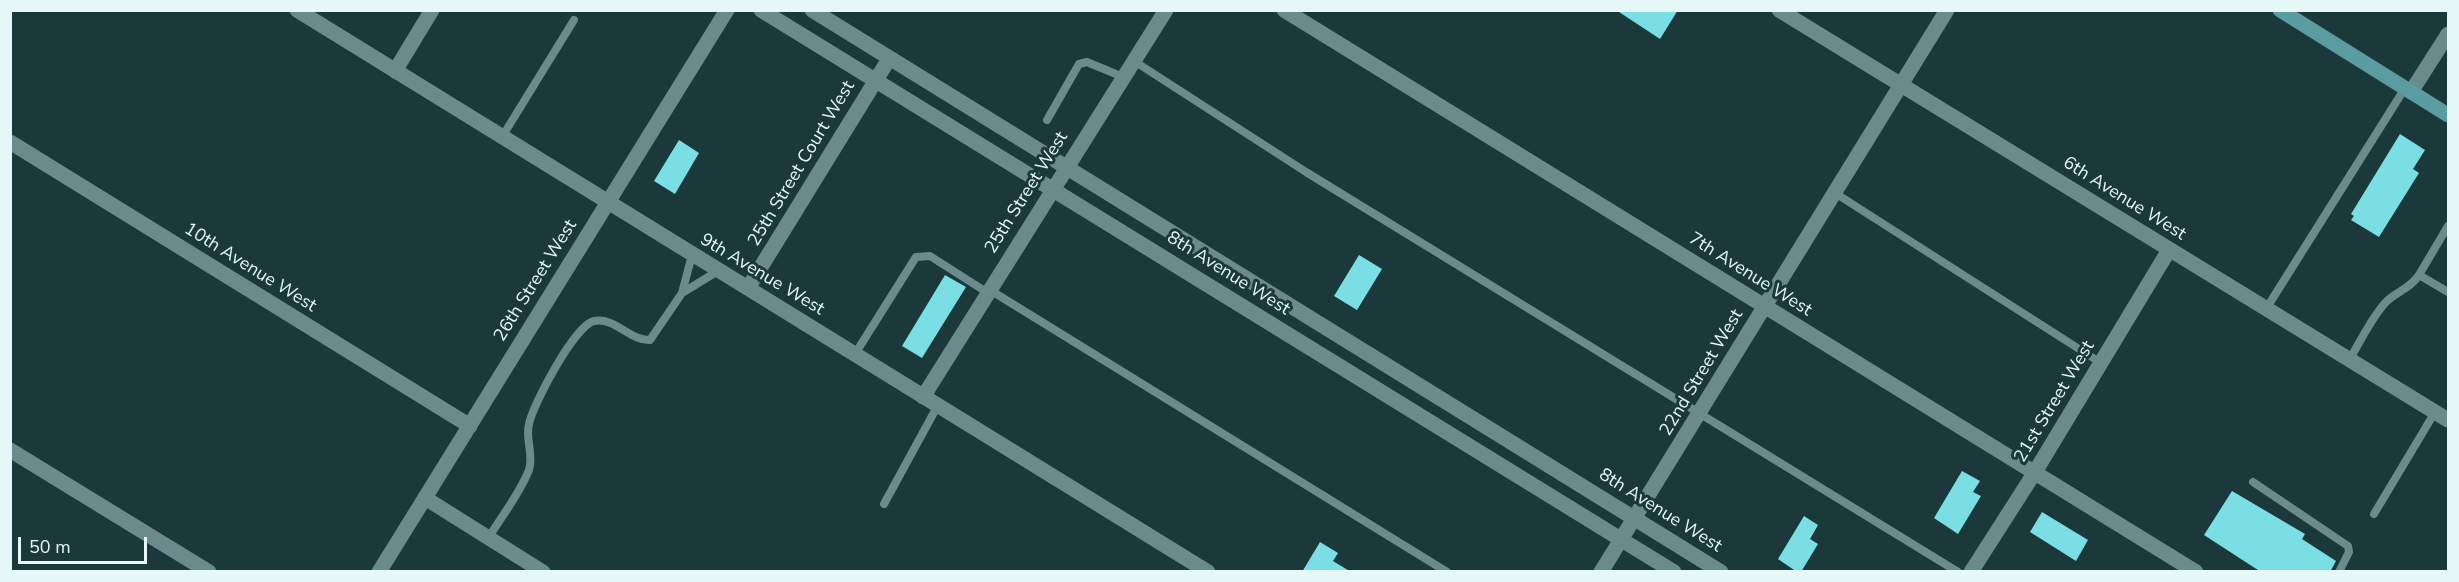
<!DOCTYPE html>
<style>
body{margin:0}
#map{position:relative;width:2459px;height:582px;overflow:hidden;background:#1b393b;font-family:"Nunito Sans",sans-serif}
canvas{display:block}
.frame{position:absolute;inset:0;border:12px solid #e6f7f8;pointer-events:none}
.scale{position:absolute;left:18px;top:537px;width:129px;height:27px;box-sizing:border-box;border:3px solid #e6f7f8;border-top:0;padding-left:8px;font-size:18px;line-height:21px;white-space:nowrap;color:#e6f7f8;-webkit-text-stroke:4px #1b393b;paint-order:stroke}
</style>
<div id="map">
<canvas width="2459" height="582"></canvas>
<div class="frame"></div>
<div class="scale">50 m</div>
</div>
<script>
const ctx = document.querySelector('canvas').getContext('2d');
ctx.lineJoin = 'round';
function paint(path, color) {
  ctx.fillStyle = color;
  ctx.fill(path, 'evenodd');
}
function trace(path, color, width, dash) {
  ctx.strokeStyle = color;
  ctx.lineWidth = width;
  ctx.lineCap = dash ? 'butt' : 'round';
  ctx.setLineDash(dash || []);
  ctx.stroke(path);
}
function label(font, color, halo, rows, align = 'center') {
  ctx.font = font + ' "Nunito Sans",sans-serif';
  ctx.lineWidth = 6;
  ctx.setLineDash([]);
  ctx.textBaseline = 'middle';
  ctx.strokeStyle = halo;
  ctx.fillStyle = color;
  for (const [text, x, y, turn = 0] of rows) {
    ctx.save();
    ctx.translate(x, y);
    ctx.rotate((+turn || 0) * Math.PI / 180);
    ctx.textAlign = isNaN(turn) ? turn : align;
    if (halo) ctx.strokeText(text, 0, 0);
    ctx.fillText(text, 0, 0);
    ctx.restore();
  }
}
const building = new Path2D(`
 M1616,10H1678L1660,39Z
 M2400,134L2425,150L2413,169L2419,173L2379,237L2351,220L2354,216L2351,214Z
 M679,140L699,153L675,194L654,181Z
 M1359,255L1382,269L1357,310L1334,296Z
 M945,275L966,287L922,358L902,346Z
 M1962,471L1980,481L1973,492L1981,496L1958,534L1934,518Z
 M2232,491L2305,534L2302,539L2336,561L2330,572H2261L2204,535Z
 M2042,512L2088,540L2076,561L2030,532Z
 M1804,516L1818,525L1810,539L1818,544L1801,572H1797L1778,559Z
 M1320,542L1338,553L1333,561L1351,572H1302Z`);
const service = new Path2D(`
 M1134,61L1306,172L1958,572
 M1047,120L1079,64L1087,62L1123,77
 M502,137L574,20
 M1835,193L2101,363
 M2448,226L2419,275L2448,292
 M990,290L1447,572
 M682,293L718,271
 M2266,309L2405,88
 M855,354L916,257L930,256L988,293
 M2349,360C2361,341 2371,318 2386,302C2397,291 2410,289 2419,275
 M2253,482L2348,546L2349,552L2339,572
 M884,504L938,405
 M2374,514L2435,412
 M489,537C502,516 520,493 529,470C534,455 525,438 529,424C533,404 575,325 594,321C615,317 630,341 650,340L682,293L692,255`);
const minor = new Path2D(`
 M761,10L1674,572
 M812,10L1721,572
 M1284,10L2196,572
 M1779,10L2448,420
 M395,71L432,10
 M2411,92L2448,34
 M10,142L470,426
 M748,288L889,59
 M923,397L1166,10
 M10,450L209,572
 M425,498L543,572
 M1601,572L1947,10
 M1971,572L2035,472L2169,250`);
const tertiary = new Path2D(`
 M297,10L1208,572
 M379,572L727,10`);
const secondary = new Path2D(`
 M2280,10L2448,115`);
const streetNames = [
 ["25th Street Court West",802,164,-59],
 ["25th Street West",1027,193,-58],
 ["6th Avenue West",2124,199,32],
 ["10th Avenue West",250,268,32],
 ["8th Avenue West",1228,274,32],
 ["9th Avenue West",762,275,31],
 ["7th Avenue West",1750,275,32],
 ["26th Street West",536,281,-58],
 ["22nd Street West",1702,373,-59],
 ["21st Street West",2055,402,-59],
 ["8th Avenue West",1660,511,32]
];
paint(building, '#7adee4');
trace(service, '#6a8a8c', 8);
trace(minor, '#6a8a8c', 15);
trace(tertiary, '#6a8a8c', 15);
trace(secondary, '#5a9ca0', 15);
label('18px', '#e6f7f8', '#1b393b', streetNames);
</script>
